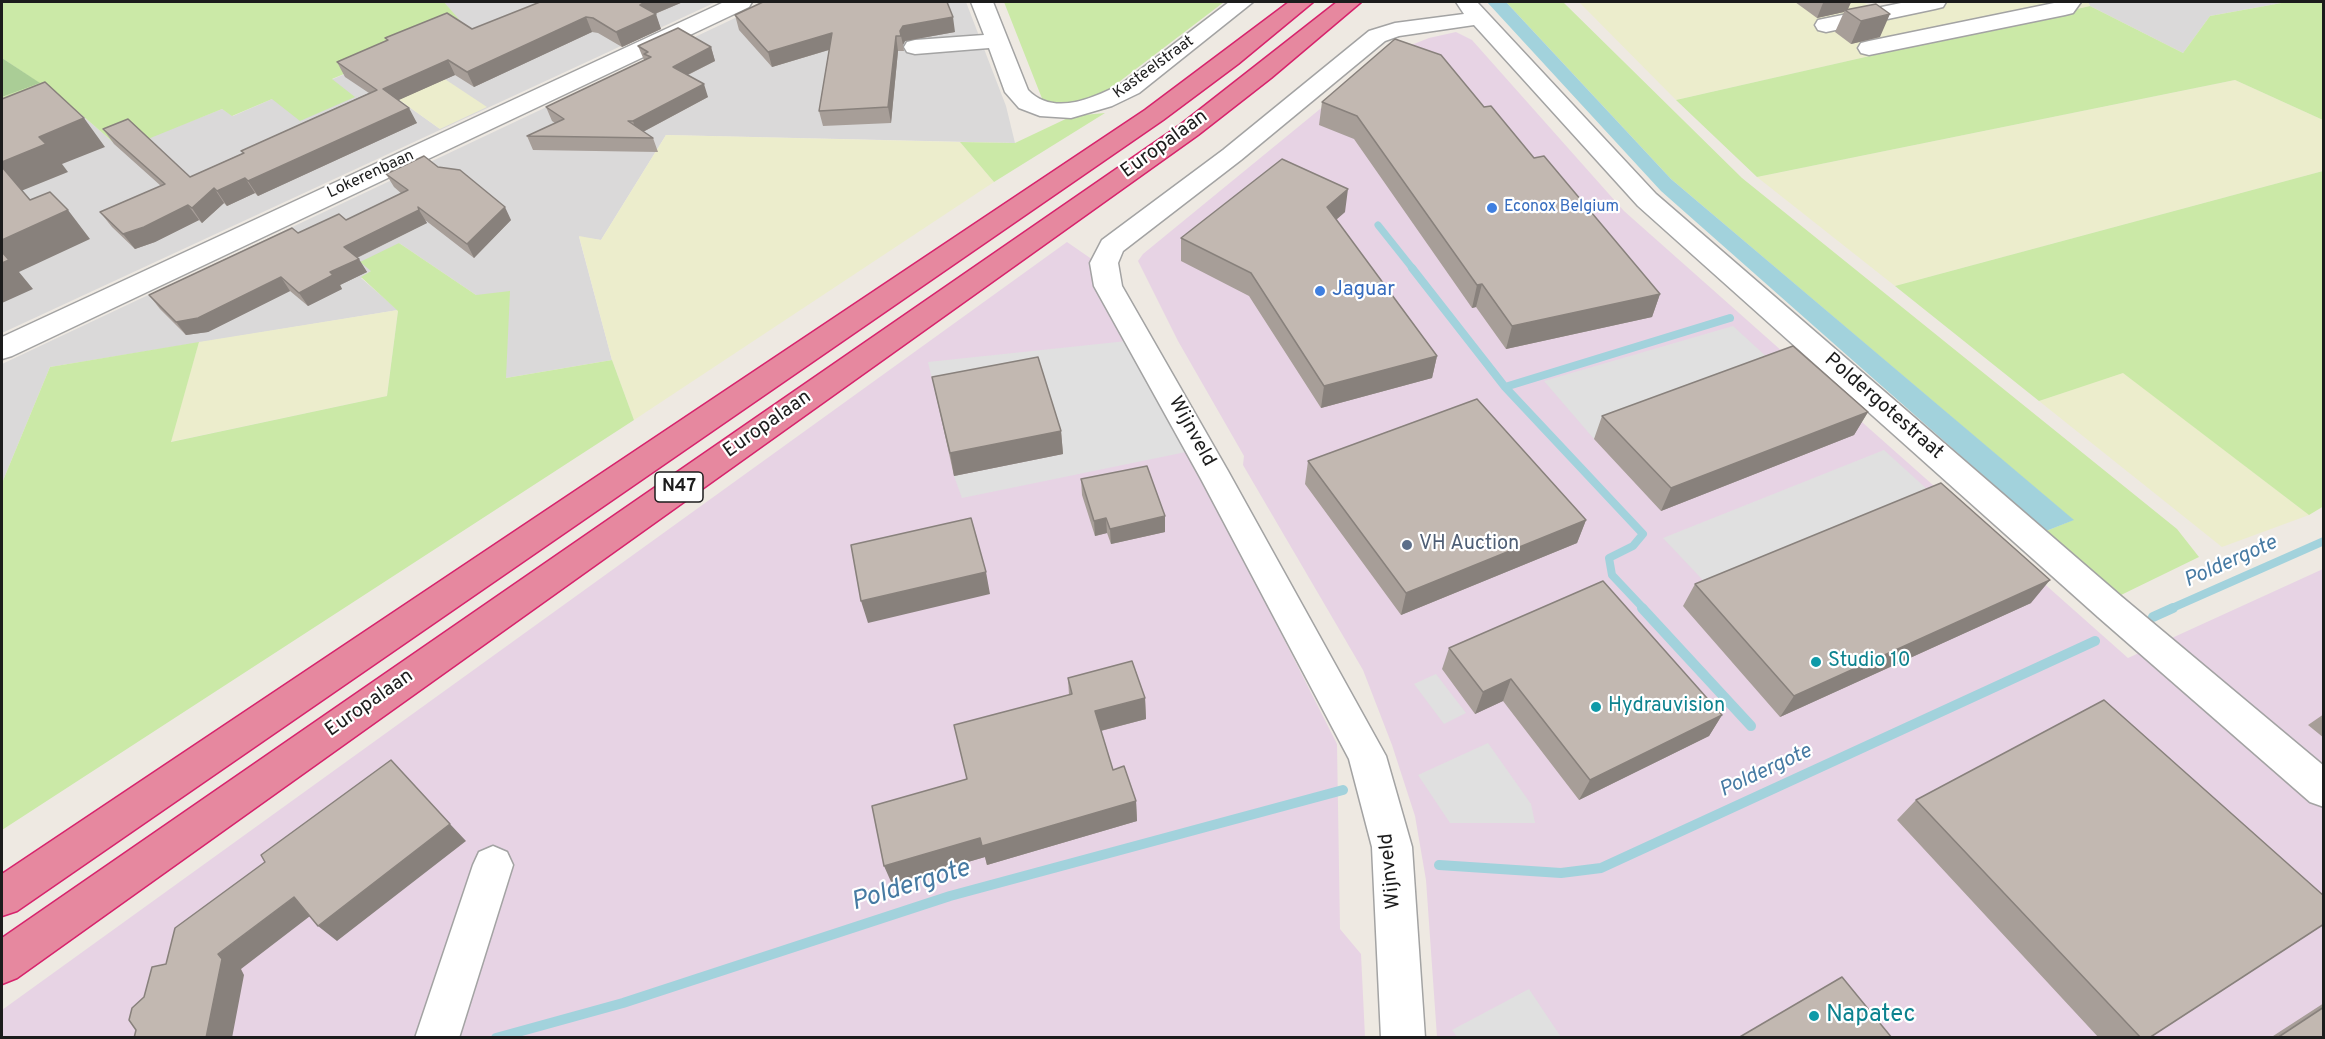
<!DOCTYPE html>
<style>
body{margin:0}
#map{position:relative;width:2325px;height:1039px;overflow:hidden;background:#eee9e2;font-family:Overpass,sans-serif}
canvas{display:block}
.frame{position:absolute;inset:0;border:3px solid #1c1c1c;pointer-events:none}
</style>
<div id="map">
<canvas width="2325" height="1039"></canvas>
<div class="frame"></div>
</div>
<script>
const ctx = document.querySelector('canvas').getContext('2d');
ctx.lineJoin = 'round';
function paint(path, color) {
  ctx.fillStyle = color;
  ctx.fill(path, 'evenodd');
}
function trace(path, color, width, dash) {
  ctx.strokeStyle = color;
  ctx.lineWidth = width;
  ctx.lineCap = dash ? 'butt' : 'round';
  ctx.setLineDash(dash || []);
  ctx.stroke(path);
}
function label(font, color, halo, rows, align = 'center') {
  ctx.font = font + ' Overpass,sans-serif';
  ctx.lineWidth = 4.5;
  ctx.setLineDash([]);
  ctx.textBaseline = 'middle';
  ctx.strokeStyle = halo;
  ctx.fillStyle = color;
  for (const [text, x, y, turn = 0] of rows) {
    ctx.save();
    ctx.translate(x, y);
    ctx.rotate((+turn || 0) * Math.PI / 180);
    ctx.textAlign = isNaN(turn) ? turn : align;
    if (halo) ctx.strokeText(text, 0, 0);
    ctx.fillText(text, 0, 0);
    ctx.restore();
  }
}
const residential = new Path2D(`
 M444,2H716L2,333V131L69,104L113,142L141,130L148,138L222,109L233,116L272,99L354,97L331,80L356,69L440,129L401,50L462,24Z
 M769,2H966L1006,106L1015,143L666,135L601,240L579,237L612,360L506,378L476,295L399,243L371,271L361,278L398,310L50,367L2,483V364Z
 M2088,2H2287L2210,16L2183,53L2090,6Z`);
const industrial = new Path2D(`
 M1456,32L1472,40L1624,211L2128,658L2323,569V1037H1437L1426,880L1415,816L1392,745L1363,670L1243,465L1244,456L1178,341L1138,261L1143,254L1386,55L1429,38Z
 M1067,242L1093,260L1097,284L1251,574L1337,744L1340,929L1361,954L1365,1037L2,1038V1010Z`);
const farmland = new Path2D(`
 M1579,2H1861L1875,7L1905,2H2088L2090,6L1676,100Z
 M401,50L487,107L440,129L356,69Z
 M2235,80L2323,120V171L1895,286L1757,177Z
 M666,135L960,142L994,182L634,420L612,360L579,236L601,240Z
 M398,310L387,396L170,442L199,342Z
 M2123,372L2309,515L2222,547L2039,401Z`);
const grass = new Path2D(`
 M2,2H444L463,24L332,79L355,97L300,121L272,99L232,116L222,109L148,139L140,130L113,142L69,104L2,131V97L39,83L2,58Z
 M1004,2H1224L1103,94C1082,103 1065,104 1043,101Z
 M1506,2H1563L1742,178L2177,529L2199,557L2121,595L2046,531L2073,520L1671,179Z
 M2287,2H2323V120L2235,80L1757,177L1676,100L2090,6L2183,53L2210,16Z
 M1105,113L994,182L960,142L1015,143L1072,116Z
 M2323,171L2324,506L2309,515L2123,373L2039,401L1895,286Z
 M399,243L476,295L510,291L506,378L612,360L634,420L2,830V483L50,367L199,342L171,442L387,396L398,311L361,277L371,271L360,262Z`);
const forest = new Path2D(`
 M2,58L40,83L2,97Z`);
const parking = new Path2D(`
 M1733,326L1781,370L1594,439L1544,381Z
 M1127,341L1186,452L962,498L954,476L1063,454L937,400L928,362Z
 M1884,450L1939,500L1715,593L1663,538Z
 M1436,674L1466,713L1444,724L1414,684Z
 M1488,743L1531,804L1535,823H1450L1418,775Z
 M1529,989L1561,1037H1457L1452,1030Z`);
const water = new Path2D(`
 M1487,2H1506L1671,179L2074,520L2046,531L1661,191Z`);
const streamFar2 = new Path2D(`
 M1378,225L1413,269`);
const streamFar1 = new Path2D(`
 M1412,268L1505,387L1643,534L1633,546L1609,558L1612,575L1644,609
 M1505,387L1730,318
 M2170,609L2324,541`);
const stream = new Path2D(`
 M1642,608L1751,726
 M2153,617L2173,608
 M1439,865L1561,873L1601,868L2095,641
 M496,1038L623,1003L950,896L1343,790`);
const minor = new Path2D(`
 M724,2H752L749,7L12,356L2,359V337Z
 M971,2H993L1028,90C1054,117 1094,98 1123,83L1229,2H1253L1139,93L1112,106L1071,118L1040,116L1019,108L1005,92L989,48L915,54L907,52L904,47L907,42L915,40L984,35Z
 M1456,2H1477L1656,194L2122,597L2324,766V807L2310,802L2098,617L1638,206L1474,25L1399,36L1385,41L1241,160L1123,251L1118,263L1122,286L1228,471L1386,756L1412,847L1425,1038H1381L1372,847L1349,759L1201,479L1094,286L1090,263L1102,240L1223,150L1369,31L1395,23L1464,14Z
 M1906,2H1946L1943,7L1935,9L1826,32L1818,30L1815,25L1818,20Z
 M2059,2H2081L2073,13L2065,15L1869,55L1861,53L1858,48L1861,43L1869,41Z
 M493,846L507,852L513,865L459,1038H415L473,865L479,852Z`);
const highway = new Path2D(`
 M1289,2H1313L1238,64L1163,120L17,911L2,916V874L1145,110Z
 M1337,2H1361L1271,78L1198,135L17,978L2,984V938L1180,125Z`);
const wall = new Path2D(`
 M683,2L655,14L661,29L622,47L598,33L592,32L474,87L455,75L398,100L417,123L258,196L255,193L227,206L224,203L202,223L199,220L155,242L135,249L112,227L100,212L161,186L114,144L103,129L190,177L243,153L241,151L369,93L345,77L337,62L387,41L385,38L472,29Z
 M1795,2H1851L1848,9L1880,37L1851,44L1835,32L1844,12L1817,18Z
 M735,15L955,32L905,41L903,45L904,51H898L891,123L823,126L819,111L829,50L772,67L739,30Z
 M638,46L711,47L715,61L688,75L708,97L643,132L653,138L658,152L533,150L527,136L555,123L552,121L546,107L644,60Z
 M1322,102L1484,107L1534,158L1660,294L1652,317L1506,349L1476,307L1472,308L1354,139L1319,125Z
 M386,174L511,220L474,258L425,220L427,223L357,258L367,272L340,285L342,289L308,306L290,291L208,332L186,335L160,309L149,295L298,233L346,220L402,194L394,187Z
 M1345,212L1336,220L1437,356L1432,378L1321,408L1249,296L1181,261V238Z
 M932,377L1061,431L1063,454L954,476Z
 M1868,412L1854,435L1661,511L1594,439L1602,416Z
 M1308,461L1586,520L1577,543L1401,615L1305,484Z
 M1081,479L1165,532L1111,544L1107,533L1095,536L1082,495Z
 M1695,584L2031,603L1780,717L1683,606Z
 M1449,648L1722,715L1709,736L1579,800L1503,701L1475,714L1442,669Z
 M1068,678L1145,698L1146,719L1101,731L1113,770L1136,801L1137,821L987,865L985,857L892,884L967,779L1069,695Z
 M2324,714V738L2308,725Z
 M1916,800L2149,1038H2099L1897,820Z
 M2324,1003V1038H2270Z`);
const shadedWall = new Path2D(`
 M645,2H683L647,17L640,5Z
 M1830,2H1851L1847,11L1845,10L1844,12L1817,18L1823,3Z
 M656,14L661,29L622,47L616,32Z
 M1890,14L1880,37L1851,44L1861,21Z
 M586,17L592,32L474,87L467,72Z
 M953,17L955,32L905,41L903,45L900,31L903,26Z
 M832,33L835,48L772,67L768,52Z
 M896,36L898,51L891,123L888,107Z
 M711,47L715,61L677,80L673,67Z
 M448,60L455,75L390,104L383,89Z
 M704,84L708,97L637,135L633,121Z
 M409,108L417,123L258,196L248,181Z
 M84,118L105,147L62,164L68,172L21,191L2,167V162L39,137Z
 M245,178L255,193L227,206L217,191Z
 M214,188L224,203L202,223L192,208Z
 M1348,189L1345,212L1324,230L1327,207Z
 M188,205L199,220L155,242L135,249L123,234Z
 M505,207L511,220L474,258L467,244Z
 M68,210L90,239L19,272L33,289L2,303V240Z
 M419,210L427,223L352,260L344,247Z
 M359,259L367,272L340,285L342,289L308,306L299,293L330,272Z
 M281,277L290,291L208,332L186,335L176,322Z
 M1482,284L1476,307L1472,308L1477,285Z
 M1660,294L1652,317L1506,349L1512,326Z
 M1437,356L1432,378L1321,408L1324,386Z
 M1868,412L1854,435L1661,511L1671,488Z
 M1061,431L1063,454L954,476L950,453Z
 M1165,516V532L1111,544L1110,529Z
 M1106,518L1107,533L1095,536L1094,521Z
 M1586,520L1577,543L1401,615L1406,593Z
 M986,572L990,594L868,623L861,601Z
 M2050,580L2031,603L1780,717L1794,696Z
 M1511,679L1503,701L1475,714L1483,692Z
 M1145,698L1146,719L1096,732L1095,711Z
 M1722,715L1709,736L1579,800L1590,780Z
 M1136,801L1137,821L987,865L985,857L892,884L884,866L980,838Z
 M450,824L466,841L337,941L318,926Z
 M294,897L314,913L241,969L244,975L232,1038H206L218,954Z`);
const building = new Path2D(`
 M540,2H645L640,5L656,14L616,32L593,18L586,17L467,72L448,60L383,89L409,108L248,181L245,178L217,191L214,188L192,208L188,205L144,227L123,234L100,212L165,184L103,129L128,119L190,177L244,153L241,151L377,90L337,62L388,40L385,38L447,13L472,29Z
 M763,2H947L953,17L903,26L900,31L901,36H896L888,107L819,111L832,33L768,52L735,15Z
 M1876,4L1890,14L1861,21L1845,10Z
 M678,28L711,47L673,67L704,84L633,121H628L653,138L527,136L564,119L546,107L651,57L644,54L648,52L638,46Z
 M1395,39L1441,55L1484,107L1491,106L1534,158L1544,156L1660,294L1512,326L1482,284L1477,285L1357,116L1322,102Z
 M45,82L84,118L39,137L46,144L2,162V99Z
 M424,156L438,167L460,170L505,207L467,244L418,207L419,210L344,247L359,259L330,272L333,275L299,293L281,277L198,318L176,322L149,295L292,228L298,233L339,214L346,220L408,190L386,174Z
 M1282,159L1348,189L1327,207L1437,356L1324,386L1251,273L1181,238Z
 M2,167L30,200L50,192L68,210L2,240Z
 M2,252L9,260L2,263Z
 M1793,346L1868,412L1671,488L1602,416Z
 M1038,357L1061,431L950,453L932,377Z
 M1477,399L1586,520L1406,593L1308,461Z
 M1147,466L1165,516L1110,529L1106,518L1094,521L1081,479Z
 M1941,483L2050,580L1794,696L1695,584Z
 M971,518L986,572L861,601L851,545Z
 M1603,581L1722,715L1590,780L1511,679L1483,692L1449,648Z
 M1132,661L1145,698L1095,711L1113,770L1124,766L1136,801L982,846L980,838L884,866L872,806L967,779L954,725L1072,694L1068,678Z
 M2104,700L2324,896V924L2149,1038H2141L1916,800Z
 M391,760L450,824L318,926L294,897L218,954L222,959L206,1038H134L136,1030L129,1020L132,1008L144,997L152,967L166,964L175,928L265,862L261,855Z
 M1842,977L1892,1038H1738Z
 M2324,1007V1038H2277Z`);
const markers = [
 [1492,208,6,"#3f7fe0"],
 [1320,291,6,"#3f7fe0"],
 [1407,545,6,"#5c6f8a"],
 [1816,662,6,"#0f9aa8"],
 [1596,707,6,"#0f9aa8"],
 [1814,1016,6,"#0f9aa8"]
];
const farStreetnames = [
 ["Kasteelstraat",1154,68,-36],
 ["Lokerenbaan",371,175,-25]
];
const farShopnames = [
 ["Econox Belgium",1504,208]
];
const shields = [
 [679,487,48]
];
const shieldNames = [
 ["N47",679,487]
];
const streetNames = [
 ["Europalaan",1165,145,-36],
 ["Poldergotestraat",1883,407,41],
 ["Europalaan",768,425,-35],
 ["Wijnveld",1191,432,61],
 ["Europalaan",370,704,-35],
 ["Wijnveld",1391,871,-96]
];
const shopNames = [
 ["Jaguar",1332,291]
];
const serviceNames = [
 ["VH Auction",1419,545]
];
const cultureNames = [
 ["Studio 10",1828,662],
 ["Hydrauvision",1608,707]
];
const waterNames = [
 ["Poldergote",2231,563,-24],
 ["Poldergote",1766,772,-25]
];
const nearCulturenames = [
 ["Napatec",1826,1016]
];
const nearWaternames = [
 ["Poldergote",911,887,-17]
];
paint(residential, '#dad9d9');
paint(industrial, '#e7d3e4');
paint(farmland, '#ecedcc');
paint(grass, '#cbe9a7');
paint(forest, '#aacd96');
paint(parking, '#e0e0e0');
paint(water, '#a2d2dc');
trace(streamFar2, '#a2d2dc', 7);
trace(streamFar1, '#a2d2dc', 8);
trace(stream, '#a2d2dc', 10);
trace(minor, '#a3a3a3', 3);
trace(highway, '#d7236c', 3);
paint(minor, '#fff');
paint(highway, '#e6889f');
paint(wall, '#a79e98');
paint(shadedWall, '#88817c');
paint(building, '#c2b8b1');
trace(building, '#88817c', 1.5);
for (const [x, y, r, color] of markers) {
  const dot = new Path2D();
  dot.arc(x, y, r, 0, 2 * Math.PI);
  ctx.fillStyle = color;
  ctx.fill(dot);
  trace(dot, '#fff', 2);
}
label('16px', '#1c1c1c', '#fff', farStreetnames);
label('16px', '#366cbe', '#fff', farShopnames, 'left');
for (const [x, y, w] of shields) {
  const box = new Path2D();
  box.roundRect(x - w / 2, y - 15, w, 30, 4.5);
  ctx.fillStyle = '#fff';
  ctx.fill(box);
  trace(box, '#1c1c1c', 1.5);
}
label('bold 18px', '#1c1c1c', null, shieldNames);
label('20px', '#1c1c1c', '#fff', streetNames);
label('20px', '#366cbe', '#fff', shopNames, 'left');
label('20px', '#4e5e75', '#fff', serviceNames, 'left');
label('20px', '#0d838f', '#fff', cultureNames, 'left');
label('italic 21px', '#467aa3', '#fff', waterNames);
label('24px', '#0d838f', '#fff', nearCulturenames, 'left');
label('italic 26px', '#467aa3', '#fff', nearWaternames);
</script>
